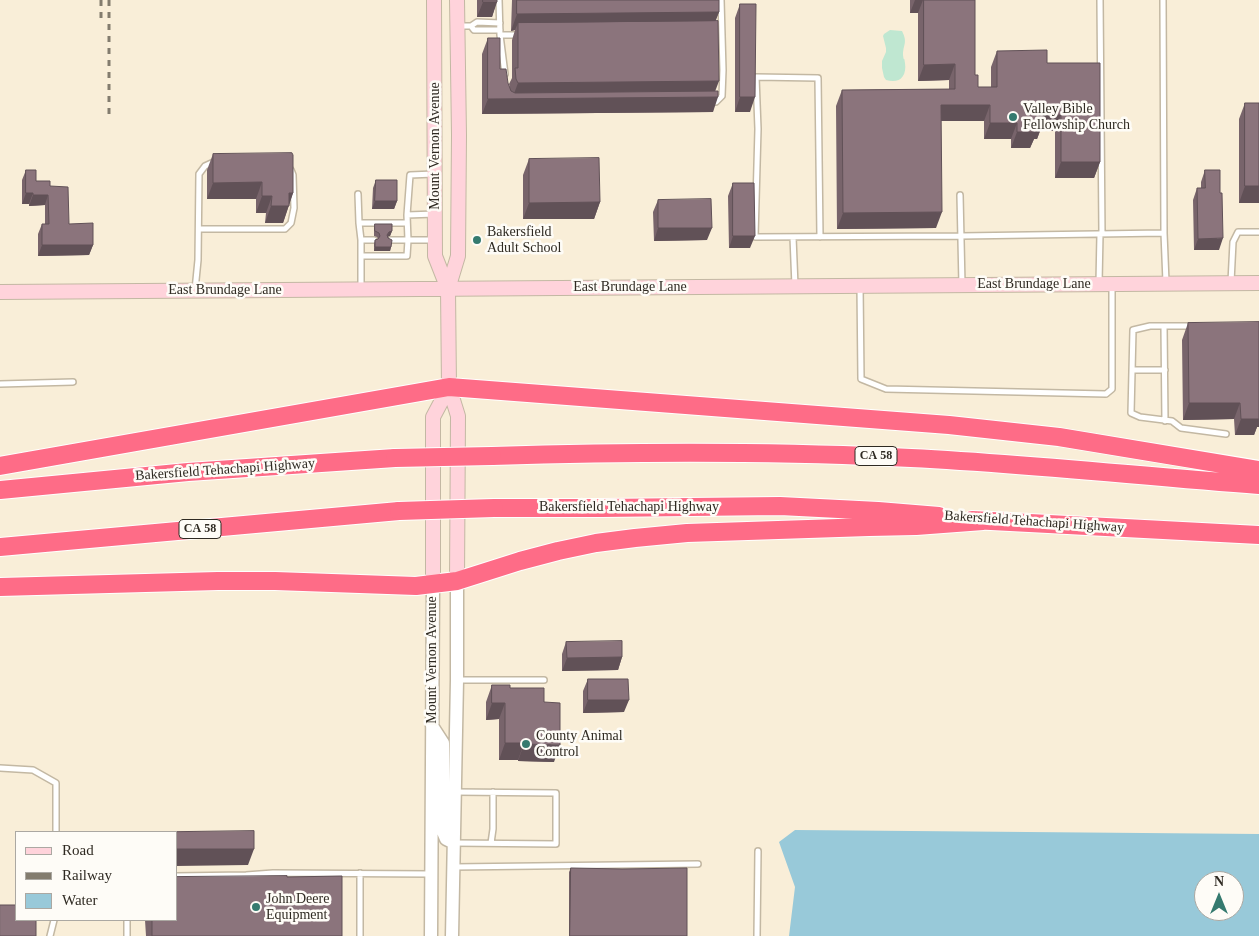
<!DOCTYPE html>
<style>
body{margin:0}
#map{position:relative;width:1259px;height:936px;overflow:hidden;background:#f9eed8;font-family:"Times New Roman",serif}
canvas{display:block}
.legend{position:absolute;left:15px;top:831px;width:162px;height:90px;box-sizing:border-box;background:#fefcf7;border:1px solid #aba8a2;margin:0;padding:6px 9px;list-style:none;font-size:15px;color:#2f2a22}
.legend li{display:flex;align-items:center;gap:10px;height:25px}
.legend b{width:25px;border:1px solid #aba8a2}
.north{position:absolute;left:1194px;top:871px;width:50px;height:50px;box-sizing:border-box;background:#fefcf7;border:1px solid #aba8a2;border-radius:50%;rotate:0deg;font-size:14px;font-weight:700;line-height:20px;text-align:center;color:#2f2a22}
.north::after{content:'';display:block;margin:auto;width:18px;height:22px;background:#357a6f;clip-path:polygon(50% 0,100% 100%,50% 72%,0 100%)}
</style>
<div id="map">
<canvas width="1259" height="936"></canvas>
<ul class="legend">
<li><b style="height:6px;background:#ffd3db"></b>Road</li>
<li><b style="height:6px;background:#837c6e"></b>Railway</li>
<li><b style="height:14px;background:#98c9d9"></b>Water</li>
</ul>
<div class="north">N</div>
</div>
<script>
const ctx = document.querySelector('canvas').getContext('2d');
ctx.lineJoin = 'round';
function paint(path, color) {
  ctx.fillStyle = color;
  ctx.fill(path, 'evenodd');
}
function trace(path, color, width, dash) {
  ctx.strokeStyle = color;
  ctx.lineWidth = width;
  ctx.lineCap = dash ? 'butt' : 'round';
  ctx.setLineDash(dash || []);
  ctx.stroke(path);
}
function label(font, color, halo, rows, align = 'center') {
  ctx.font = font + ' "Times New Roman",serif';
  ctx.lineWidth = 5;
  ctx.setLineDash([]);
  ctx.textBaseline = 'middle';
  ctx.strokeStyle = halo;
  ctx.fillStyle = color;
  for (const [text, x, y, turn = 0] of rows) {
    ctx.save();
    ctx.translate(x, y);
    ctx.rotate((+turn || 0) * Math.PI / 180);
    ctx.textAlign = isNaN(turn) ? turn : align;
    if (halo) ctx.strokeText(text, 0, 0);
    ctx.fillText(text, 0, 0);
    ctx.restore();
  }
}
const green = new Path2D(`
 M890,30L902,31C908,43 903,44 903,55C904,63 904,55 905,63C907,77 899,84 886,80L884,77L882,68V61L886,52V48L883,36L884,34Z`);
const water = new Path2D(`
 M795,830L1259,834V936H789L795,887L779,842ZM1204,881H1234V911H1204Z`);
const service = new Path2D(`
 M499,0L500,35L505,74
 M1100,0L1102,234
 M1163,0L1164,233L1166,282
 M458,26H471L474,30H500
 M471,26L477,22L500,23
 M500,35H519
 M712,102H716L722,96L723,70L721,0
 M358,194L359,223
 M960,195L962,285
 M407,215L410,175L434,174
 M199,229H285L291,223L294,208L293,175L291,170
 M793,237L795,286
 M820,237L818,78L756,77L758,129L755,237L961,236L1164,233
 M361,240L359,223H407
 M390,240H408L407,215L435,214
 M361,256H407L408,240H435
 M1231,282L1233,242L1238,232H1259
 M1099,283L1100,234
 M860,286L861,379L886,389L1106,394L1112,389V285
 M361,289V240H374
 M195,290L198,260L199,174L205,166L216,161
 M1164,326L1165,421
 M1194,326H1150L1133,330L1131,413L1140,417L1172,421L1181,428L1226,434
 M1132,370H1165
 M0,384L73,382
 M457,680H544
 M0,768L33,770L56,783V832
 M454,843L556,844V793L456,792
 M491,843L493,829V792
 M454,867L698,864
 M360,873V936
 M176,876L246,875L273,873L431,874
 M50,936L54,920
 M127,936V920
 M757,936L758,851`);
const tertiary = new Path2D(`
 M432,726L443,743V832L446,839L454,843
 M431,936L433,584
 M452,936L457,680V581`);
const secondary = new Path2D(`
 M434,0L435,256L448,289
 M0,292L1259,283
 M457,581L458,416L449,387L448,289L458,256L459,135L457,0
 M433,584V417L449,387`);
const motorway = new Path2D(`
 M492,456C625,452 757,451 890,457C1013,462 1136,476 1259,485
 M0,466L449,387L949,425L1059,437L1259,470
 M0,490L188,472L395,458
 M494,508H601L780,506L878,511L939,516
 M972,520L1259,535
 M0,547L399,511
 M0,587L218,581H275L416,586L457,581L520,561L558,551L596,543L635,538L687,533L869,527L916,526L983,521`);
const rail = new Path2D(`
 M101,0V18
 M109,0V117`);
const motorwayBridge = new Path2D(`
 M395,458L492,456
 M399,511L494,508`);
const wall = new Path2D(`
 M477,0H497L492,17H477Z
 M512,0H719V12L715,21V91L713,112L482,114V54L488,38L500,69L510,88L509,84L512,78V40L515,30L511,31Z
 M910,0H975V75L978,87H991V67L997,51L1047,63L1100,162L1094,178H1055V131H1040L1037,139H1034L1030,148H1011V139H984V121H941L936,228L837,229L836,106L842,90L949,89V80L918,81V13H910Z
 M740,4L750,112H735V18Z
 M1245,103L1259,203H1239V119Z
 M213,154L293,193L283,223H265L266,213H256V199H207V170Z
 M529,159L600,202L594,219H523V175Z
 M26,170L36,181L50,186L69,224L93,245L89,255L38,256V234L42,224H45V205L29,206V204H22V180Z
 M1205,170L1219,250H1194L1193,200L1197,188H1201V182Z
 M376,180L397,201L394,209H372L373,188Z
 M733,183L750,248H729L728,196Z
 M658,200L707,240L654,241L653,212Z
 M375,224L392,231L390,236H388L391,247L390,251H374V244L375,240L378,239L377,237L374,236V228Z
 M1188,323L1257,427L1254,435H1235L1234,419L1183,420L1182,340Z
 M566,642L622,657L618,670L562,671V654Z
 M588,679L624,712L583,713V691Z
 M492,685L510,688L544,702L554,762L518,761V760H499V719L486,720V702Z
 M571,868L687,936H569V872Z
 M287,877L342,936H146L145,920H176Z`);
const shadedWall = new Path2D(`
 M915,0H923L918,13H910Z
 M483,2H497L492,17H477Z
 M719,12L713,28L518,23L515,30L511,31L517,14Z
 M955,64L949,80L918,81L924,65Z
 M719,81L713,97H718L713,112L482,114L488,99H512L518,83Z
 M740,97H755L750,112H735Z
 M941,105H990L984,121H935Z
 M1043,115H1061L1055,131H1040L1037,139H1034L1030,148H1011L1017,132L1036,123Z
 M990,123H1017L1011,139H984Z
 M1061,162H1100L1094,178H1055Z
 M262,182L256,199H207L213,183Z
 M1245,186H1259V203H1239Z
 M26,193H33L29,204H22Z
 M289,193H293L283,223H265L271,206Z
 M33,195H48L45,205L29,206Z
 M262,196H272L266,213H256Z
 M375,201H397L394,209H372Z
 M600,202L594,219H523L529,203Z
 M942,212L936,228L837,229L843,213Z
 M658,228H712L707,240L654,241Z
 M392,231L390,236L387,237L386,240L389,232Z
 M733,236H755L750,248H729Z
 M1223,238L1219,250H1194L1198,239Z
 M42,245H93L89,255L38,256Z
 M375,247H391L390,251H374Z
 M1189,403H1240L1234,419L1183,420Z
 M1259,413V427H1257L1254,435H1235L1241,419Z
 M622,657L618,670L562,671L567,658Z
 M588,700H629L624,712L583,713Z
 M492,703H505L499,719L486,720Z
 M505,743H524L518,760H499Z
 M524,744L560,745L554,762L518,761Z
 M176,849H254L248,865L176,866Z`);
const building = new Path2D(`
 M483,0H497V2H483Z
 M517,0H719V12L517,14Z
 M924,0H975V75H978V87H997V51L1047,50V63H1100V162H1061V115H1043V123H1036V132H1017V123H990V105H941L942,212L843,213L842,90L955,89V64L924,65Z
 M740,4H756L755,97H740Z
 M718,21L719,81L518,83L516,79L515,68H518V23Z
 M488,38H500V69H506L508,83L511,91L515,93L718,91V97L488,99Z
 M1245,103H1259V186H1245Z
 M292,153L293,155V193H289V206H271L272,196H262V182L213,183V154Z
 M599,158L600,202L529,203V159Z
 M26,170H36V181H50V186L68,187L69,224L93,223V245H42V224H49L48,195H33V193H26Z
 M1205,170H1220V193H1222L1223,238L1198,239L1197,188H1205Z
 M376,180H397V201H375Z
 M733,183H754L755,236H733Z
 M711,199L712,228H658V200Z
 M375,224H392V231L389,232L387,235L388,238L392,240L391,247H375V240L378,239L380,236L379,233L375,231Z
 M1259,322V419H1241L1240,403H1189L1188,323Z
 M622,641V657L567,658L566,642Z
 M588,679H628L629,700H588Z
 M492,685H510V688H544V702L560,703V745L524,744V743H505V703H492Z
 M254,831V849H176V832H153Z
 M571,868L622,869L687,868V936H570Z
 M287,876V877L342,876V936H152V920H176V877Z
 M0,905H16V920H36V936H0Z`);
const markers = [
 [1013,117,5,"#357a6f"],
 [477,240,5,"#357a6f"],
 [526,744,5,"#357a6f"],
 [256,907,5,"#357a6f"]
];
const shields = [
 [876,456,42],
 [200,529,42]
];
const shieldNames = [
 ["CA 58",876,456],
 ["CA 58",200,529]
];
const poiNames = [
 ["Valley Bible",1023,109],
 ["Fellowship Church",1023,125],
 ["Bakersfield",487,232],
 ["Adult School",487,248],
 ["County Animal",536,736],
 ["Control",536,752],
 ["John Deere",266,899],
 ["Equipment",266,915]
];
const streetNames = [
 ["Mount Vernon Avenue",435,146,-90],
 ["East Brundage Lane",1034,284],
 ["East Brundage Lane",630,287],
 ["East Brundage Lane",225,290],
 ["Bakersfield Tehachapi Highway",225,470,-4],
 ["Bakersfield Tehachapi Highway",629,507],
 ["Bakersfield Tehachapi Highway",1034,522,4],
 ["Mount Vernon Avenue",432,660,-90]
];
paint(green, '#bfe7d1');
paint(water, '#98c9d9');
trace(service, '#c3b8a3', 8);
trace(tertiary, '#c3b8a3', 15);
trace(secondary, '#c3b8a3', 16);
trace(motorway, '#fff', 20);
trace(service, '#fff', 5);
trace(tertiary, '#fff', 12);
trace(secondary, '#ffd3db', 14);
trace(motorway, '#fe6c87', 18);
trace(rail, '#837c6e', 3, [6, 6]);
trace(motorwayBridge, '#fff', 20, []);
trace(motorwayBridge, '#fe6c87', 18);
paint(wall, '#78646b');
paint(shadedWall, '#615157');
paint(building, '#8b747c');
trace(building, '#615157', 1);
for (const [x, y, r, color] of markers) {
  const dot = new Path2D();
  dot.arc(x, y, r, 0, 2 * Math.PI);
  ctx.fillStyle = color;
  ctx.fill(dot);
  trace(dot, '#fefcf7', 2);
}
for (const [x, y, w] of shields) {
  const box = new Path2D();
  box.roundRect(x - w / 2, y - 9.5, w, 19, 4);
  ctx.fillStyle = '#fefcf7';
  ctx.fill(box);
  trace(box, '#2f2a22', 1);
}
label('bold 12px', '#2f2a22', null, shieldNames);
label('14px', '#2f2a22', '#fefcf7', poiNames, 'left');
label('14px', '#2f2a22', '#fefcf7', streetNames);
</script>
